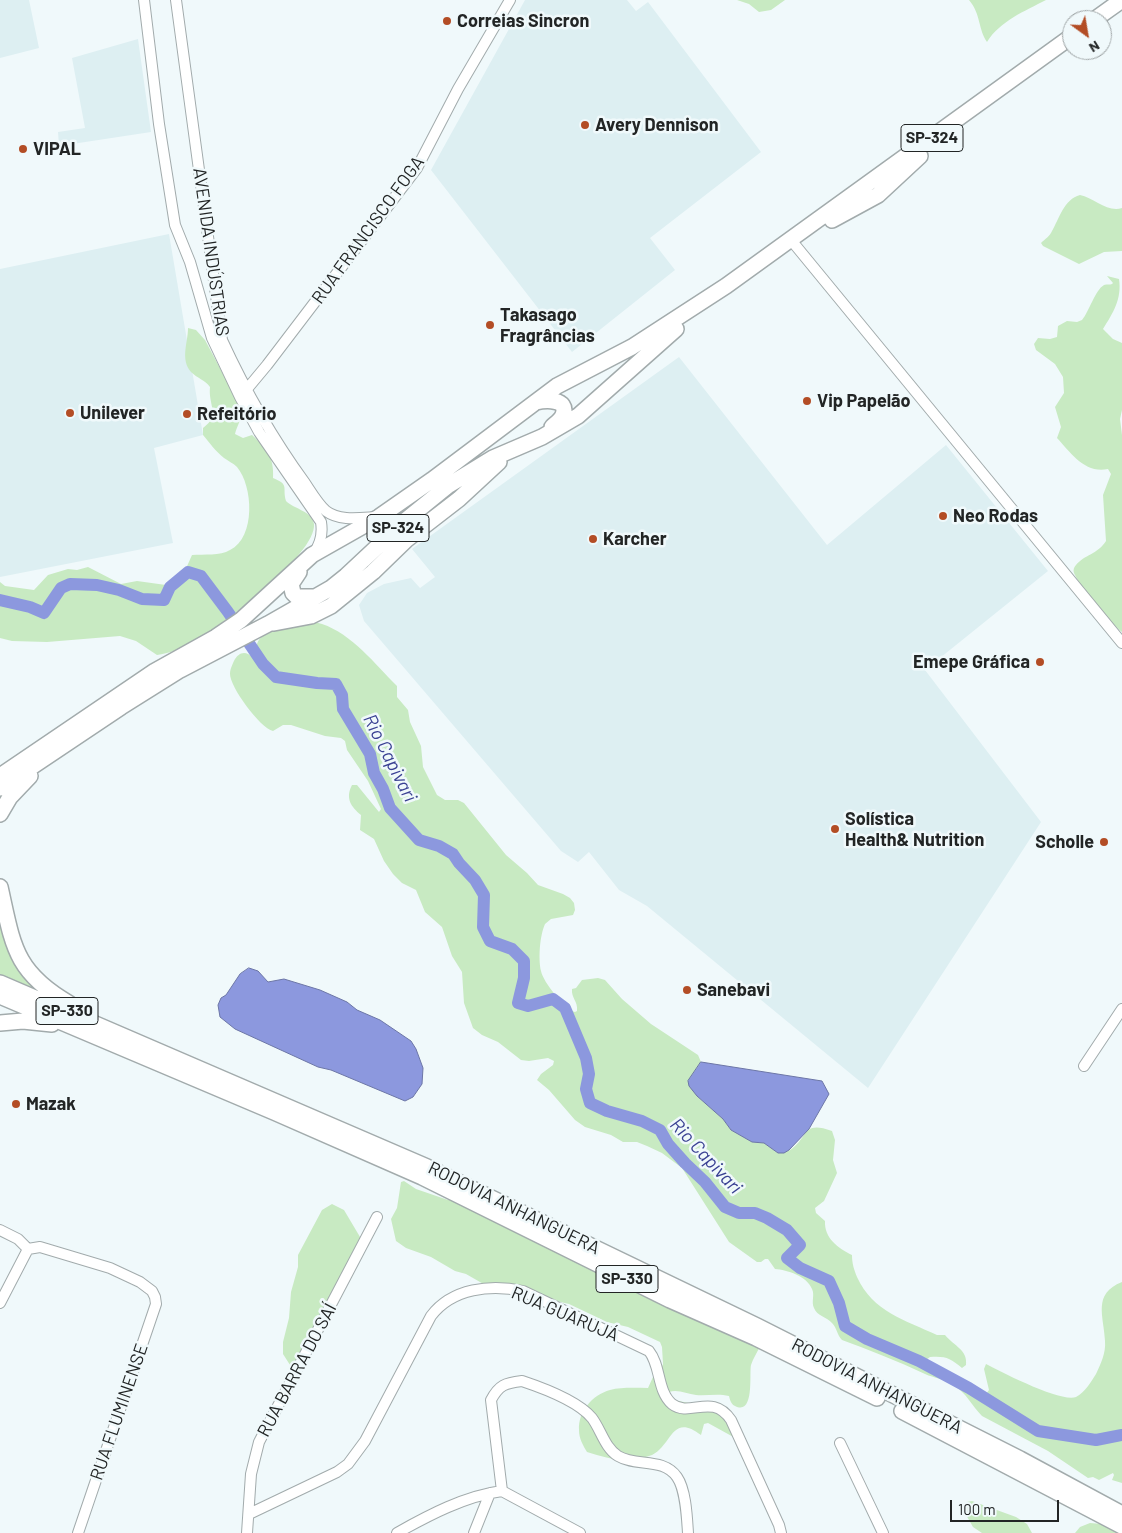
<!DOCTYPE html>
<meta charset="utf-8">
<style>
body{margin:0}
#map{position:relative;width:1122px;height:1533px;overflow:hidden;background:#f0f9fb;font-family:Barlow,sans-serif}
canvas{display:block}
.north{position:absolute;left:1062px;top:10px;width:50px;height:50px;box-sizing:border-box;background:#f0f9fb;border:1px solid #9ea4a5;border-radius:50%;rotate:148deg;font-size:14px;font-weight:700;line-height:20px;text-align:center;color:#222525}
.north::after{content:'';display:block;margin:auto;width:18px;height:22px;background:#b34d25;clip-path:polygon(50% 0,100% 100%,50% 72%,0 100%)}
.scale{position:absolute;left:950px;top:1500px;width:109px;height:22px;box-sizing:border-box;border:2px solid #222525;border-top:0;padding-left:6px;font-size:15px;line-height:18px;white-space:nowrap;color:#222525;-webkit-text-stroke:4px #f0f9fb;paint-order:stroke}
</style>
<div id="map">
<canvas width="1122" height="1533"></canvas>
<div class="north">N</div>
<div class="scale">100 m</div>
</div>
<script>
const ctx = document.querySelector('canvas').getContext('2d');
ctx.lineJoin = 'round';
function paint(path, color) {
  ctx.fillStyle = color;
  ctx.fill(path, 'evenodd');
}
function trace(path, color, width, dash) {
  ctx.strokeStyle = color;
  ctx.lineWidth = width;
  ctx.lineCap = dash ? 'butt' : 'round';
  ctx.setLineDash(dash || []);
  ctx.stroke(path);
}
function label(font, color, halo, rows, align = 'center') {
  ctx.font = font + ' Barlow,sans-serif';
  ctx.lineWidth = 5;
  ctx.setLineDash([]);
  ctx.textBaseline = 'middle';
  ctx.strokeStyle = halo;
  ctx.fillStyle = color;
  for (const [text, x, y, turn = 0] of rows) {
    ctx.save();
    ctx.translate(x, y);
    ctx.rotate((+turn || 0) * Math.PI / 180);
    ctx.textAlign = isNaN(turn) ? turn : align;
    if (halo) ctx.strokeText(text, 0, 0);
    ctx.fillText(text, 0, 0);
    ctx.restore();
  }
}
const built = new Path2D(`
 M0,0H29L39,48L0,58Z
 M525,0H627L636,11L648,2L761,152L650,238L675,270L572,352L431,170Z
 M138,39L151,132L59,146L58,132L85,128L72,58Z
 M169,234L203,435L154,448L173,543L0,577V269Z
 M679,357L827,545L946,445L1048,571L925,670L1041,822L868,1088L647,906L619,890L589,852L578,862L561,851L364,621L359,605L367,593L384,584L411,578L420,588L435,577L412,549Z`);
const green = new Path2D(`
 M737,0H785L771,10L759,12L749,4Z
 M969,0H1046C1025,11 1000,21 987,42C978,29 981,14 969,0Z
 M1080,195C1094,198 1108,213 1122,208V251L1104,252L1079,264L1043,246L1041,243C1045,239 1050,236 1052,231C1059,219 1064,199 1080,195Z
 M1107,276L1119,279C1122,299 1113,313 1103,329L1113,339L1122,343V410L1120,419L1122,435V632C1112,624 1080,587 1075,575C1073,572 1073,568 1076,565C1084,555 1098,554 1106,541L1103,495L1111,474L1108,469C1085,474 1071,453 1057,438L1061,427L1055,407L1064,393L1063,377L1055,364L1036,350L1034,344L1038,338L1050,339L1057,337L1058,326L1067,321L1077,322L1082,320C1089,312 1095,290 1104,285C1107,284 1110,285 1112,284L1113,283Z
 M188,328L196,330L205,340L238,402C244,419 239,420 235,434L243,438L252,435C267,449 274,457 273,478C290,485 282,487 286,501C294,509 312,511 314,524C317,555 216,630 190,644C179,650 169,653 157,655L136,641L120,636L47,642L12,641L0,638V582L5,586L34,590L48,575L68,569L77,570L88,567L121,584L137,581L166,585L174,581L184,573L192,555C204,554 220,556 230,550C256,537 253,486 237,467C233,463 228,461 224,458C216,452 209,442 203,435V428C221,415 208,406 210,387C205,380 197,378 191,372C180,359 188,343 188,328Z
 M303,622C309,622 316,622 322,624C352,634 375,664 397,686V697L408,710L410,722L421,746L423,767L437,795L445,800H458L464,803L506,855L527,873L538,885L563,894L570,898L574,903L575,910L573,915L551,919L545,924C540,935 538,958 541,971C543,982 565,1009 575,1012L577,1011C578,1001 571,998 572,989L576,988L582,980L598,978L605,980L622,999L651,1024L698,1055L701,1062L689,1081L697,1096L723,1119L731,1130L752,1142L764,1143L778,1153C781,1152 787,1151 790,1150C809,1138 801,1120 832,1131L835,1140L833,1160L837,1173L824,1201L815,1208L816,1213L825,1221C824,1238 838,1248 852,1255C852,1264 854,1269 857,1277C873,1312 905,1320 937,1335H945C954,1346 968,1350 966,1365L962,1368C950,1358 946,1356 930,1357L926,1360L927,1364L980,1393L986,1394L989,1390L984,1369L986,1364C1001,1372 1062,1403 1076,1397C1085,1392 1091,1382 1096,1374C1101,1363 1106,1353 1105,1341C1104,1316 1092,1294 1122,1282V1483L1112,1480L1114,1475L1113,1473L1099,1480L1093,1477L1088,1478L1048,1451L982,1416C972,1406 966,1392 953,1385C945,1379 934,1378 925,1374C897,1361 870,1350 842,1340C837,1335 837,1328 832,1323C827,1317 817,1316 814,1308C811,1302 815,1295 812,1289C807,1276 787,1270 775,1269L768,1259H765L761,1262H757L729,1242L682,1168L662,1153L647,1146L637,1142H623L611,1135L585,1127L575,1120L549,1090L537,1080L541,1074L553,1065L554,1061L548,1058L529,1061L521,1060L498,1042L482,1035L473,1028L464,1003L462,972L452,956L442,927L425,912L416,890L402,883L393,874L384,861L374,839L360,830L361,815C351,807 345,798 352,785H357L379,812L381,809L368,781L347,750L345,741L341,738L325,736L291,725H283L273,731C260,728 230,687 230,674C230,669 233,663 235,659C237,656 240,653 244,653C250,653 256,661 260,663C258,657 255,651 257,644C261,630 291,624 303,622Z
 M0,905L33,985L32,989L0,975Z
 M404,1181L416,1189L448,1200L454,1198L760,1347C757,1352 753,1359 751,1365C749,1373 755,1416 735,1406C731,1404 730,1400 729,1396C718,1393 707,1396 696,1395C687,1394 678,1389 669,1392V1399L723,1410L737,1439L708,1423L704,1424L701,1435C670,1411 672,1449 649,1456C627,1463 608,1459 587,1452C583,1445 579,1439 579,1430C578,1412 592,1395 610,1390C621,1387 636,1388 648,1388L653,1377L661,1369L663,1364L662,1347L660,1342L628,1327L607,1322L569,1304L543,1298L525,1291L487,1286L466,1274L455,1271L431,1257L406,1248L396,1241L391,1219L397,1208L401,1182Z
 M332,1204L344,1210L363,1242L302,1368L290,1365L283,1354V1342L289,1318L291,1292L298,1267V1255L322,1210Z
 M972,1501L1016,1517L1027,1524L1032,1533H982L973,1527L965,1513L964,1507L967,1502Z
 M1090,1523L1102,1524L1121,1533H1075L1080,1527Z`);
const water = new Path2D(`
 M249,968L258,971L268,982L284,979L320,990L347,1002L357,1010L380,1020L411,1041L416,1049L423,1068L422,1084L413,1097L405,1101L331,1070L318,1067L235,1029L220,1017L218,1005L221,998L226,995L240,974Z
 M701,1062L822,1081L829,1094L809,1129L789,1150L784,1153H778L764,1143L752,1142L731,1130L723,1119L697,1096L689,1086L688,1081Z`);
const river = new Path2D(`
 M0,600L30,607L44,613L61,588L70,584L97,585L119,590L142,599L164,600L170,587L188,572L201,576L228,612L263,664L276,677L317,683L336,684L342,695L343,709L370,754L374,773L383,789L390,808L419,840L439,846L453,854L459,863L475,880L484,895L483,927L490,941L512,949L524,961V978L518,1003L528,1006L553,999L565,1008L586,1058L589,1074L586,1089L590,1103L607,1111L642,1121L660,1130L668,1144L685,1163L705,1182L725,1207L739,1213H755L767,1218L787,1230L800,1245L787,1258L800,1268L829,1281L839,1303L845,1326L867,1339L919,1361L969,1388L1038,1431L1096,1440L1122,1435`);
const minor = new Path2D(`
 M144,0L159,124L175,225L190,262L212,338L240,397L259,432L321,522C323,534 321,543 314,553
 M176,0L222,340C245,390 273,439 305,483C311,492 318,504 326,511C339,521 359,518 375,517
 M791,240L1122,643
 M242,395L267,365L417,168L458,89L510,0
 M1084,1066L1122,1009
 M0,1230L18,1239L28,1249
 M0,1303L28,1249L40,1247L110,1268L140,1282L152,1291L155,1297L156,1304L78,1533
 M840,1443L883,1533
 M502,1491L491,1400C499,1385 505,1383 522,1381C543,1388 578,1401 592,1418C601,1430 605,1448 618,1456C636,1467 663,1457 677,1477C686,1490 687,1518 688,1533
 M502,1491L580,1533
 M249,1514L337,1472L348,1464L365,1441L431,1316C452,1288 491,1284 523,1291L649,1351C661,1366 657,1391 672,1404C690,1418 712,1392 731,1420L779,1525L781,1533
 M247,1533L251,1474L259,1442L377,1217
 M397,1533C429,1515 465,1496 502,1491
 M474,1533L490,1493`);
const highway = new Path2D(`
 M1094,20L1122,0
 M832,220L878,195L920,156
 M536,402C545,400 569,398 563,415C561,420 555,424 552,427
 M299,572L291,584L293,593L297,597H315
 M274,623L311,616L331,606L373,572L406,540L459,499L499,462
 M0,776L155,671L216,637L241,620L312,555L379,517L432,480L557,386L632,347L726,286L1072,36
 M0,788L121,707L180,670L268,624L331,588L346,576L407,519L449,485L493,458L542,437L578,416L676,329
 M0,814L10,797L30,776
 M0,887C13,945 14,972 70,1004
 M0,983L427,1167L757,1326L1020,1459L1122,1514
 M0,996L274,1112L422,1177L670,1300L756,1338L877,1398
 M0,1023L23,1021L52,1024
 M902,1411L1122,1526`);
const markers = [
 [447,21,5,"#b34d25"],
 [585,125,5,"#b34d25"],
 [23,149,5,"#b34d25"],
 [490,325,5,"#b34d25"],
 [807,401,5,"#b34d25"],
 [70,413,5,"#b34d25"],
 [187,414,5,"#b34d25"],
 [943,516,5,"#b34d25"],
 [593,539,5,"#b34d25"],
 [1040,662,5,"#b34d25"],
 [835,829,5,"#b34d25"],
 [1104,842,5,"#b34d25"],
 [687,990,5,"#b34d25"],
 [16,1104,5,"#b34d25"]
];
const shields = [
 [932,138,62],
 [398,528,62],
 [67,1011,62],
 [627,1279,62]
];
const shieldNames = [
 ["SP-324",932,138],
 ["SP-324",398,528],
 ["SP-330",67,1011],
 ["SP-330",627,1279]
];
const poiNames = [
 ["Correias Sincron",457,21],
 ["Avery Dennison",595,125],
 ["VIPAL",33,149],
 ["Takasago",500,315],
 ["Fragrâncias",500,336],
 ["Vip Papelão",817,401],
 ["Unilever",80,413],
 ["Refeitório",197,414],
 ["Neo Rodas",953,516],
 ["Karcher",603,539],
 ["Emepe Gráfica",1030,662,"right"],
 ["Solística",845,819],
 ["Health& Nutrition",845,840],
 ["Scholle",1094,842,"right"],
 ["Sanebavi",697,990],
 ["Mazak",26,1104]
];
const streetNames = [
 ["RUA FRANCISCO FOGA",368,230,-54],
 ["AVENIDA INDÚSTRIAS",211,252,82],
 ["RODOVIA ANHANGUERA",514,1208,26],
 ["RUA GUARUJÁ",565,1314,23],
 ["RUA BARRA DO SAÍ",297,1370,-62],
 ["RODOVIA ANHANGUERA",877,1386,27],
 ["RUA FLUMINENSE",119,1412,-71]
];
const waterNames = [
 ["Rio Capivari",390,758,63],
 ["Rio Capivari",706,1156,47]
];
paint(built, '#ddeff2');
paint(green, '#c8eac2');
paint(water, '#8c98de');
trace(water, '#6c76a6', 1);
trace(river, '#8c98de', 12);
trace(minor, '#a2abac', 12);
trace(highway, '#a2abac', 18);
trace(minor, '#fff', 10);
trace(highway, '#fff', 15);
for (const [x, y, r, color] of markers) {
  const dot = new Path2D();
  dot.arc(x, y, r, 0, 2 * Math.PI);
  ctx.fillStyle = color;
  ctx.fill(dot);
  trace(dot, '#f0f9fb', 2);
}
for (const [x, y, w] of shields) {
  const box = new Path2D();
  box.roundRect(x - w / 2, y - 13.5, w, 27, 4);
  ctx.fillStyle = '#f0f9fb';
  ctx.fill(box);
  trace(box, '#222525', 1);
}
label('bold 16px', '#222525', null, shieldNames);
label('bold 18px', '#222525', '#f0f9fb', poiNames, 'left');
label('18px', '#222525', '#f0f9fb', streetNames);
label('italic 19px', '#3a4193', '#f0f9fb', waterNames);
</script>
